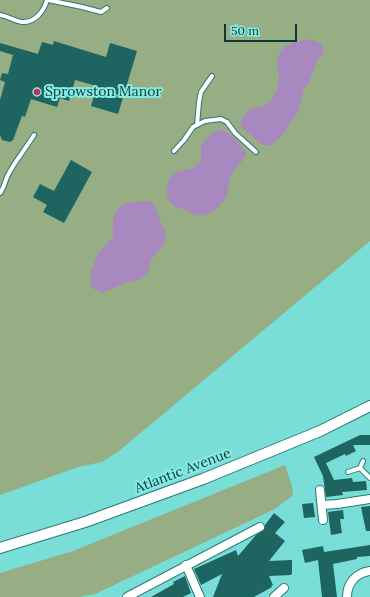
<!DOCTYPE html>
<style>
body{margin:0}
#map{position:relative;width:370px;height:597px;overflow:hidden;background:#78ded7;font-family:Lora,serif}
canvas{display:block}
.scale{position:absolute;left:224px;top:24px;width:73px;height:18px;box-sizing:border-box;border:2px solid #0a3836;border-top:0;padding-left:5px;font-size:12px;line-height:14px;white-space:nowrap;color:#0a3836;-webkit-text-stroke:3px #86ebe4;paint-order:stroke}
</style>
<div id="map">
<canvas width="370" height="597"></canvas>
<div class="scale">50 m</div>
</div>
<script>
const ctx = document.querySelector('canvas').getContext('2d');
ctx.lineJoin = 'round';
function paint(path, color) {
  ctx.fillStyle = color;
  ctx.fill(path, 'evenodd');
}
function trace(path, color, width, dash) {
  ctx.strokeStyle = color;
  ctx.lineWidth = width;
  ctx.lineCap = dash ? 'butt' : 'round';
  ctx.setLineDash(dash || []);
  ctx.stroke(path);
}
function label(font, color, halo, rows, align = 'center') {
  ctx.font = font + ' Lora,serif';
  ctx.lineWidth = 4;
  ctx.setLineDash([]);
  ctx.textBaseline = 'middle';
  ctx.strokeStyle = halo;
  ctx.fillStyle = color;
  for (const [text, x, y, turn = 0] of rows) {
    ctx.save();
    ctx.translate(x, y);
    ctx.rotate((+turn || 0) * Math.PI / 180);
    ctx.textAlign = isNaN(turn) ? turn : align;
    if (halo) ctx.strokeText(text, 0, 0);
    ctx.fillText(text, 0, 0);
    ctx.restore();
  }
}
const green = new Path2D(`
 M0,0H370V241L119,451L102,462L78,467L0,495Z
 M285,465L292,486L293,495L275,509L95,594L78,597H0V573L73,551Z`);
const water = new Path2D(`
 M304,39C312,40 317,41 323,46V54L317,61L309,82L304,88L298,112L281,137L271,145L264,146L243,129L240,124C249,100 261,113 272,99C276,94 278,85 279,79C279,74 278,71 277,67C276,60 280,49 286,46C292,43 298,42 304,39Z
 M219,129C230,132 241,144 246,154C243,162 236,166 232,174C227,183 230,194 223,202C217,209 206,217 197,215C193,214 189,211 186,210C182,208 177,208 174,206C165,200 165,184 172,176C179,168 193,172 199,163C202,159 201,154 201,149C202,140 212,133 219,129Z
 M151,201L155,207L158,215L166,234L163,246L152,258L147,274L139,280L126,283L102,293L95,290L91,285L90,275L97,255L113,237C111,205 120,202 151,201Z`);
const building = new Path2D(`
 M54,41L106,57L110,43L137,51L118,114L91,106L97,86L75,80L69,101L60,98L57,107L31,99L25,117L22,116L13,140L10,142L2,140L0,135V100L5,82L0,80L2,73L8,74L13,55L0,51V43L38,54L42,42L53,45Z
 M71,160L92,172L64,223L43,212L47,205L33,197L40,184L54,191Z
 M360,435H370V445H353L356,451L346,456L345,454L326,463L334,480L352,478L353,482L366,481L367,490L342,492L343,495L326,497L323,476L314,457Z
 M313,503L315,517L304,518L302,504Z
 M370,506V531H366L361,507Z
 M343,510L344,519H340L342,533L331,535L328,512Z
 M274,513L285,522L275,533L285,541L269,561L292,560V574H291V575L269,576L273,585L271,586L272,587L254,597H213L222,574L201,585L194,569L236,550L238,556L256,535L264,530L265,525Z
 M370,545V556L357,557V559L333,564L337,597H322L318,560L305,563L302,550L323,546L324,552Z
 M185,576L191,593L183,597H151L174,584L173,582Z`);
const service = new Path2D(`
 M48,0L82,7L101,12L107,8
 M0,15C7,16 15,21 22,22C35,23 44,11 47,0
 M197,125L199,102L201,92L212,76
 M174,151L184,140L193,127L205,121L221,119L227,122L235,133L256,152
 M0,193C5,187 5,179 9,173C16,160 26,148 34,135
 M360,468L370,478
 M348,472L360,468L363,461`);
const minor = new Path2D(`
 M320,490L323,520
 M322,505L337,504L370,499
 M186,565L200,597
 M127,597L260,527
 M274,597L284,588
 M347,597C347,583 356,573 370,571`);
const tertiary = new Path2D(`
 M0,548L85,522L203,479L320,431L370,406`);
const markers = [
 [37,92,4,"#c03057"]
];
const poiNames = [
 ["Sprowston Manor",45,92]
];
const streetNames = [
 ["Atlantic Avenue",183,471,-21]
];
paint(green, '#97ad83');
paint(water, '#a889bf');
paint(building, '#1e6460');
trace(service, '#287975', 6);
trace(minor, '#287975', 10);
trace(tertiary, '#287975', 12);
trace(service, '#fff', 4);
trace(minor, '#fff', 8);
trace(tertiary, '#fff', 10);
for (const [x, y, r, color] of markers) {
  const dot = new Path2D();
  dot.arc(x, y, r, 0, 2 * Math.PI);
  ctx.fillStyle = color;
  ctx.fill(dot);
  trace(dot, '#86ebe4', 1.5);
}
label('14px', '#0a3836', '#86ebe4', poiNames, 'left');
label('14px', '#0a3836', '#86ebe4', streetNames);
</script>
